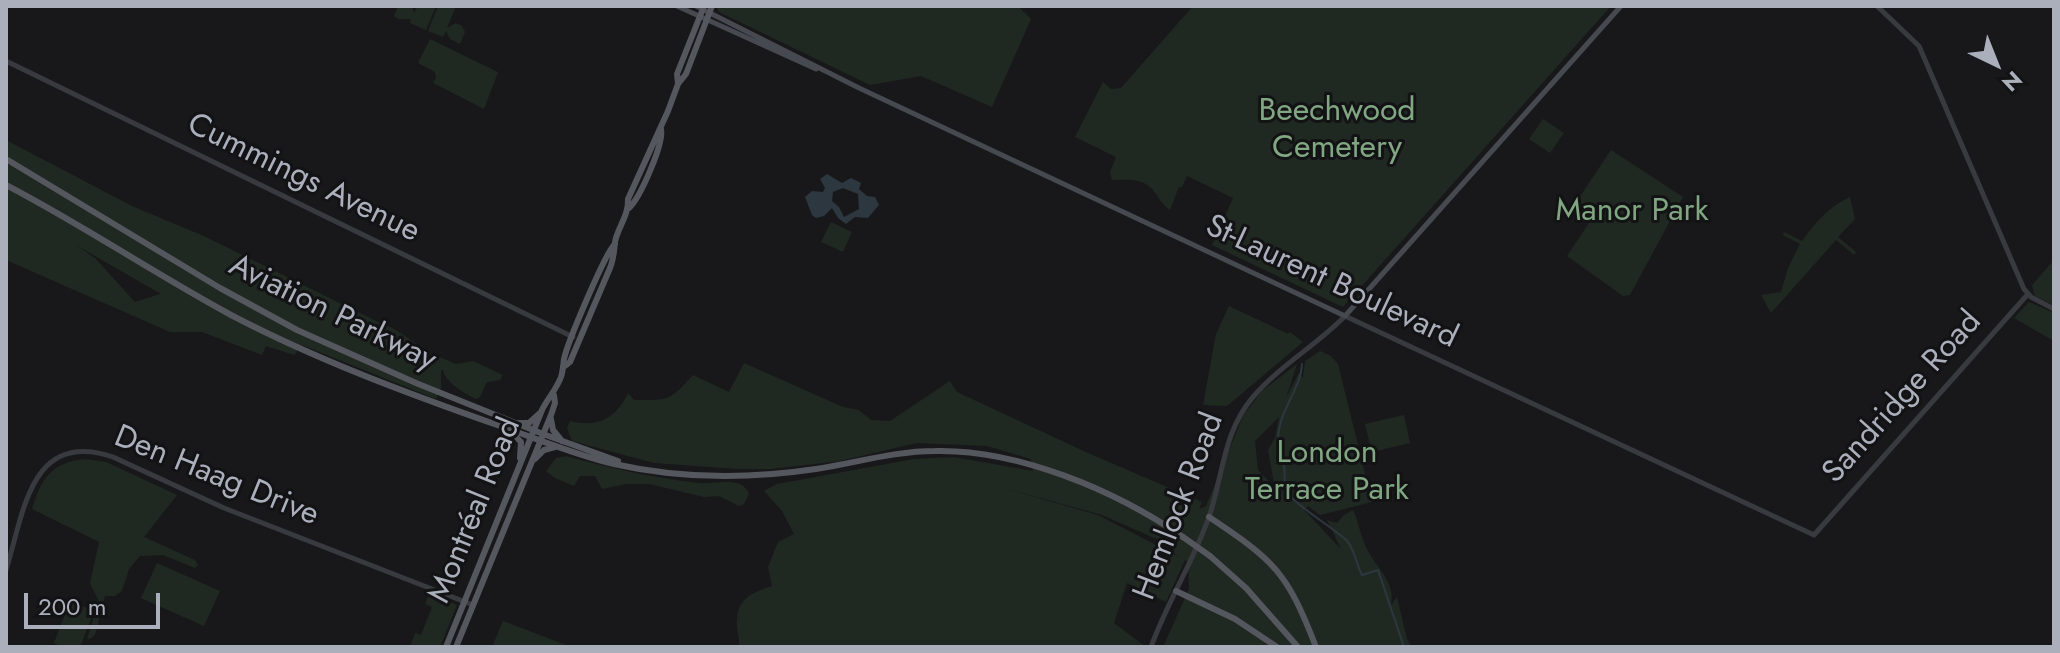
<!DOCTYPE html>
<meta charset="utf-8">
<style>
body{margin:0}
#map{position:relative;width:2060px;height:653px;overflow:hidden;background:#18181a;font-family:Jost,sans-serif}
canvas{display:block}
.frame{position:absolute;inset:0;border:8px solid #aaafbb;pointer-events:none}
.north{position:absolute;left:1956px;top:24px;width:80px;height:80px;-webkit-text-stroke:6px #131315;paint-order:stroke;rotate:137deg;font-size:22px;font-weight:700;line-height:32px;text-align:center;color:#aaafbb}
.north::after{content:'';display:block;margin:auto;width:28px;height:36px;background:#aaafbb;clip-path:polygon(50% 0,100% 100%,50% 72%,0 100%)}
.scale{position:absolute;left:24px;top:593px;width:136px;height:36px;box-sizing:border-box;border:4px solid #aaafbb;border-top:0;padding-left:10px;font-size:24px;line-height:28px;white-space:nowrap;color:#aaafbb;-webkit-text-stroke:6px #131315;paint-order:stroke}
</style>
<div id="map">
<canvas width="2060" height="653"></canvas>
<div class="frame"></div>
<div class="north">N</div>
<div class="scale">200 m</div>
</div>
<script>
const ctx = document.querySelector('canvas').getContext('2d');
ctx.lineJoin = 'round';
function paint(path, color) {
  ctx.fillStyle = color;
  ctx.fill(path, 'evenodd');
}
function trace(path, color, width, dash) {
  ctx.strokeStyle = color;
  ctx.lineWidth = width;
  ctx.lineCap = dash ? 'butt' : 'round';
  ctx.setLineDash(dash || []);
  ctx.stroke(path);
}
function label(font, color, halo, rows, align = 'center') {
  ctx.font = font + ' Jost,sans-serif';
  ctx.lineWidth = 6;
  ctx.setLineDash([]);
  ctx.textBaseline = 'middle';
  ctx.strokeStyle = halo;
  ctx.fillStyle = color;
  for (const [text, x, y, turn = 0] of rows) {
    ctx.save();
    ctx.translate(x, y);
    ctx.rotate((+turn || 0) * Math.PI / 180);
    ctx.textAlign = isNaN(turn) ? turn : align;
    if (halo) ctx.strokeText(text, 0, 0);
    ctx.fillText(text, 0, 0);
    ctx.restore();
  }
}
const green = new Path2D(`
 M398,6H412L414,13L418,6H436L426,30L410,23L411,19H398L394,16Z
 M438,6H456L447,28L456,23L462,26L465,32L460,44L450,39L446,31L443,37L428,31Z
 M716,6H1018L1031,19L992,107L921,76L870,85L719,12Z
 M1193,6H1611L1343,307L1212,245L1233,198L1187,176L1182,187H1179L1170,210C1163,205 1160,200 1156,194C1145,177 1130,180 1112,180L1110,172L1116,157L1075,137L1103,82L1111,89L1121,88Z
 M430,39L498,72L484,109L433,83L436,78L435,72L418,63Z
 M1543,119L1564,133L1550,153L1529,139Z
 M6,140L132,206L206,237L378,322C396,327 419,346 435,358L437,356L456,364L473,361L503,375L500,380L487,382L480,397L476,399C464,393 446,383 443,370H441V388L436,399L302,345L294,355L266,346L262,355L202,332H170L6,260ZM76,245L161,294H160L135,302L95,258Z
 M1611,150L1683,197L1630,295L1623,296L1567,256L1593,217L1575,204Z
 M1850,197L1855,219L1838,237L1856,252L1854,255L1836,240L1771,313L1761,295L1781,292L1788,268L1800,244L1783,235L1784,232L1802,241C1816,222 1828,207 1850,197Z
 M831,222L852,232L843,252L821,242Z
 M2054,260V305L2035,296L2032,285Z
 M2029,302L2054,313V341L2014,318Z
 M1229,306L1288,334L1290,332L1303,342L1227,406L1203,405L1216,334Z
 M1320,351L1331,356L1338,364L1372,502L1320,515L1308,506L1304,510L1341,549L1327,520L1337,523L1344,515L1353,510C1359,522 1360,535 1366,547C1375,567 1396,581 1391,605L1397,597L1407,639L1412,647H1163L1189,589L1188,562L1185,560L1166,602L1127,583L1114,623L1146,647H739C740,638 736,629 737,620C738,597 753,593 772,586L768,567L778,542L794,534L782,511L764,491L777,484L914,459L954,457L1033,471L1031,459L987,446L917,443L840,461L771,469H738L654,463L572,441L567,428L570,421C599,428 616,418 628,393L634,400C668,400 669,402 693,375L729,392L744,363L843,407L859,410L871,420L890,421L950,381L957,392L1088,453L1202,502L1199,509L1206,506L1243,416L1262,391L1297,364L1286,398L1299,373L1303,378L1305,361ZM1279,417L1275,438L1268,450L1274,483L1279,492L1258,470L1255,441ZM993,485L1102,515L1168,544V541L1175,554L1181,558L1098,515Z
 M1404,415L1410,443L1372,452L1365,424Z
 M566,456C610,468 654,478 699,483C715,485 742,475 749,494L744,504L739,506L719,496L704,497L649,484H626L602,489L595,476H580L574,486L555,478L546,471L556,458Z
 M84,459L106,462L177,495L144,537L195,560L198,565L195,568L163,555L140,556L129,569L122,591L115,596H105L95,635L90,639H87L99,602L90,583L99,542L32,509C41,480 50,463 84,459Z
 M157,563L220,591L204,626L141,598Z
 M429,594L457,605L440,647H410L415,633L421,635L432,607L425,604Z
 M70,601L94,611L80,647H63L54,643Z
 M503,621L566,645L598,647H492Z`);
const water = new Path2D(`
 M827,174L842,183L851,178L861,183L859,189L867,196L875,197L879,205L868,218L855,217L846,224L838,218L832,208L824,216L816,218L812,215L805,197L812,191L823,192L825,188L820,179ZM843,188L858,194L859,209L844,217L839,207L832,201L833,192Z`);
const stream = new Path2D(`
 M1302,364C1301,390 1278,410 1278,441C1278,448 1283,457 1284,465C1285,473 1284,482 1286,489C1291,504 1335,528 1347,541C1355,550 1356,564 1362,575L1378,570L1404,647`);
const tertiary = new Path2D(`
 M1877,6L1919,46L2024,289L2031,297L2054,309
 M6,61L573,337
 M6,570C24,513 30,429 113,457L224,508L473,605
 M1151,647C1167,603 1193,562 1209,517C1223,476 1223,432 1253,397C1279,366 1317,345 1345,316L1814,535L2028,294`);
const secondary = new Path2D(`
 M677,6L816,69
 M696,6L859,88L1345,316L1621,6`);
const primary = new Path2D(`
 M678,84L686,74L712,6
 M6,159L220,288L297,330L416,383L543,434L618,461
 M6,185C83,225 155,274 231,315C317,360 409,394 500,426C538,439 575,455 614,464C680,479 749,479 816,469C855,463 895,451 935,451C1017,449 1115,490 1183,537
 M629,208C640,198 664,144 661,129
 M565,366L570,362L610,268C614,258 614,251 615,242C618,227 629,215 628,199L668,111L678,84L677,74L704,6
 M551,419L553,430L562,441
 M519,423H529L540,413
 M512,433L521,442L520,458
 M535,459L544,450L555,447
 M1209,517C1275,561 1287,572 1316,647
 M1210,556L1246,588L1298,647
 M1176,591L1235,619L1277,647
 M446,647L542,410C548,398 556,390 561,377C563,371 563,366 564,359C567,344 605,253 615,244
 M456,647L551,415L555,403L554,395`);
const primaryBridge = new Path2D(`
 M1183,537L1210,556`);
const parkNames = [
 ["Beechwood",1337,112],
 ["Cemetery",1337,149],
 ["Manor Park",1632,212],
 ["London",1327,454],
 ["Terrace Park",1327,491]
];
const streetNames = [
 ["Cummings Avenue",303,179,26],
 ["St-Laurent Boulevard",1331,283,25],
 ["Aviation Parkway",332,314,26],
 ["Sandridge Road",1903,398,-48],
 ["Den Haag Drive",216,477,22],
 ["Hemlock Road",1180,507,-69],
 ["Montréal Road",476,511,-68]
];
paint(green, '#202921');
paint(water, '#2d373f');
trace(stream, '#2d373f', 2);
trace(tertiary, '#393a40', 5);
trace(secondary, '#474950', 5);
trace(primary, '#55575f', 6);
trace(primaryBridge, '#55575f', 6);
label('32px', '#80a682', '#131315', parkNames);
label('32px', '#aaafbb', '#131315', streetNames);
</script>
